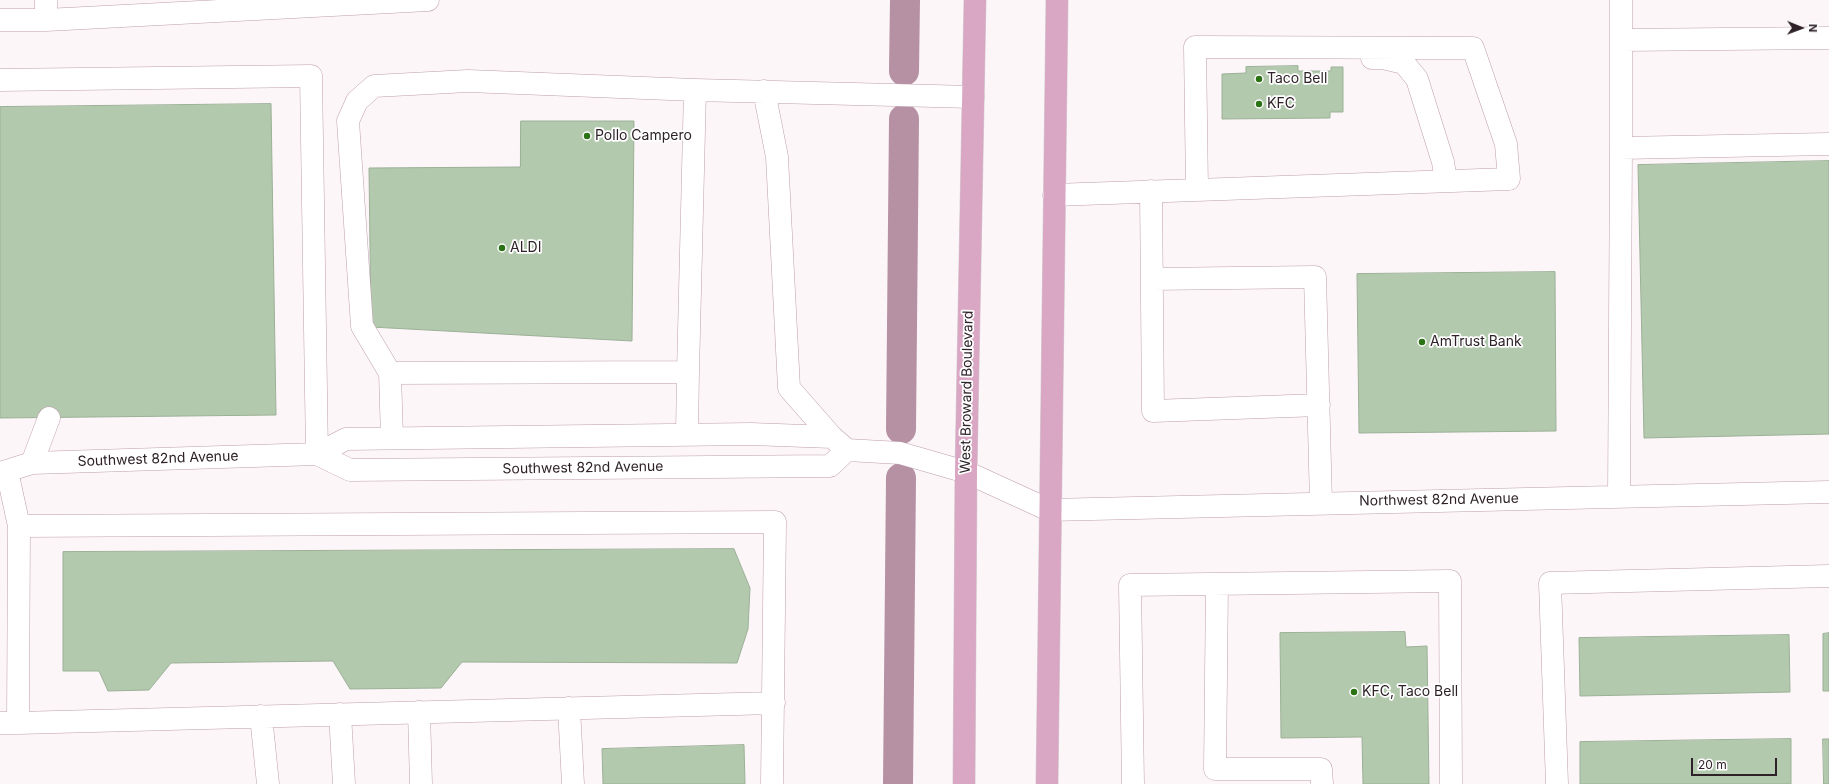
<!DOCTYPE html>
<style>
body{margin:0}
#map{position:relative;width:1829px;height:784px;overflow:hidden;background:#fdf6f9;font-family:Inter,sans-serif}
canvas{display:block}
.north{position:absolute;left:1781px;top:8px;width:40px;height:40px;-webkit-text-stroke:3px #fff;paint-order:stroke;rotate:91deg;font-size:11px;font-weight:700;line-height:16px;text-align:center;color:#2e2228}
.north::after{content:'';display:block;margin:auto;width:14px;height:18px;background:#2e2228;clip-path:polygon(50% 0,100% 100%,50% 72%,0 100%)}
.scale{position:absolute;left:1691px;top:758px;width:86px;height:18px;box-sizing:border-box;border:2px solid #2e2228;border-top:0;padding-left:5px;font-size:12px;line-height:14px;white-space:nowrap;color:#2e2228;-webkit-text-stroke:3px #fff;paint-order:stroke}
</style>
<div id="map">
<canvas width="1829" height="784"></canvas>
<div class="north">N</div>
<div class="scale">20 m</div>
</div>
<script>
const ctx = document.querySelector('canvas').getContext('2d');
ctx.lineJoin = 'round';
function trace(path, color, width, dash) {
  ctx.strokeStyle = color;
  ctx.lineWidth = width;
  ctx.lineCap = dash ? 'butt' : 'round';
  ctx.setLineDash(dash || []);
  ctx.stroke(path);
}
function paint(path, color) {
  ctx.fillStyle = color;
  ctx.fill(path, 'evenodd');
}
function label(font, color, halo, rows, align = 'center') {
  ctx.font = font + ' Inter,sans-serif';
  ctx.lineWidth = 3.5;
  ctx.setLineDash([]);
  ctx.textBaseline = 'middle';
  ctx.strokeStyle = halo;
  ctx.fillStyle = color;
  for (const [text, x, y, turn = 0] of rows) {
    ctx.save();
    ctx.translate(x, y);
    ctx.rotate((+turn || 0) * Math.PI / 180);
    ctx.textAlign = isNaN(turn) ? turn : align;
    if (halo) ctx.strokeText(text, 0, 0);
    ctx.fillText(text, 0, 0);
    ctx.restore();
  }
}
const canal = new Path2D(`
 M904,71L905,0
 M901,429L904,119
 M898,784L901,478`);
const building = new Path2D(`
 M1298,66V71H1331V67H1343V112H1330V118L1222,119V74L1246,73V67Z
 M271,104L276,415L0,418V107Z
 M521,121H634L632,341L371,327L369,168L520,167Z
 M1829,161V434L1644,438L1638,165Z
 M1555,272L1556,431L1359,433L1357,274Z
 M734,549L750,588L748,629L737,663L462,662L441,688L350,689L333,661L171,663L149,690L108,691L99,671H63V552Z
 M1405,632L1406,647L1427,646L1429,784H1363L1362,737L1281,738L1280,633Z
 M1829,633V691H1823V634Z
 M1789,635L1790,692L1580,696L1579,638Z
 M1791,739V784H1580V742Z
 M1823,739H1829V784H1824Z
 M744,745L745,784H603L602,749Z`);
const minor = new Path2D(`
 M0,20H46V0
 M46,20L428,0
 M1621,40V0
 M1372,58H1383L1404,63L1417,79L1443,162L1446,181
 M0,80L311,76L317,454
 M764,91L777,157L789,388L832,437
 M1621,148V40L1829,38
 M1151,191L1153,411L1319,405
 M1054,195L1509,179L1506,144L1473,48L1195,47L1197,190
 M1152,279L1315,277L1321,503
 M390,373L688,372L695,90
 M687,434L688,372
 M392,438L390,373L362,326L348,121L357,101L374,86L468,81L695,90L973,97
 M317,454L350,470L830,466L847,450
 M32,463L49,418
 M7,471L19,526L775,522L772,784
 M0,473L32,463L317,454L346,439L751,434L832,437L847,450L900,453L966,472L1049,510L1829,492
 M1619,496L1621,148L1829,144
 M19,526L18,723L774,703
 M1217,584L1215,769H1321L1322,784
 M569,708L573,784
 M419,712L421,784
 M340,714L344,784
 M261,716L268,784
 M0,723H18
 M1133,784L1130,585L1450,581L1451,784
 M1557,784L1550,583L1829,576`);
const major = new Path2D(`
 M964,784L966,472L975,0
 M1047,784L1057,0`);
const markers = [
 [1259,79,4,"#2b7214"],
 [1259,104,4,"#2b7214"],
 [587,136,4,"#2b7214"],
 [502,248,4,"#2b7214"],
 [1422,342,4,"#2b7214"],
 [1354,692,4,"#2b7214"]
];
const poiNames = [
 ["Taco Bell",1267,79],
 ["KFC",1267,104],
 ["Pollo Campero",595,136],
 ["ALDI",510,248],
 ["AmTrust Bank",1430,342],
 ["KFC, Taco Bell",1362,692]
];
const streetNames = [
 ["West Broward Boulevard",967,392,-89],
 ["Southwest 82nd Avenue",158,459,-2],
 ["Southwest 82nd Avenue",583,468,-1],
 ["Northwest 82nd Avenue",1439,500,-1]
];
trace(canal, '#b690a3', 30);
paint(building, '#b3c9ae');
trace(building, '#9bb096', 1);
trace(minor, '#be9eae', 23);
trace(major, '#d5d3d4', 23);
trace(minor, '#fff', 22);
trace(major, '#d9a7c4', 22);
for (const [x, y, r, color] of markers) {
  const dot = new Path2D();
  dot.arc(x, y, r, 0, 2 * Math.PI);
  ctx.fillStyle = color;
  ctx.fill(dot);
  trace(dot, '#fff', 1.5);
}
label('14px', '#2e2228', '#fff', poiNames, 'left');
label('14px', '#2e2228', '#fff', streetNames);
</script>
